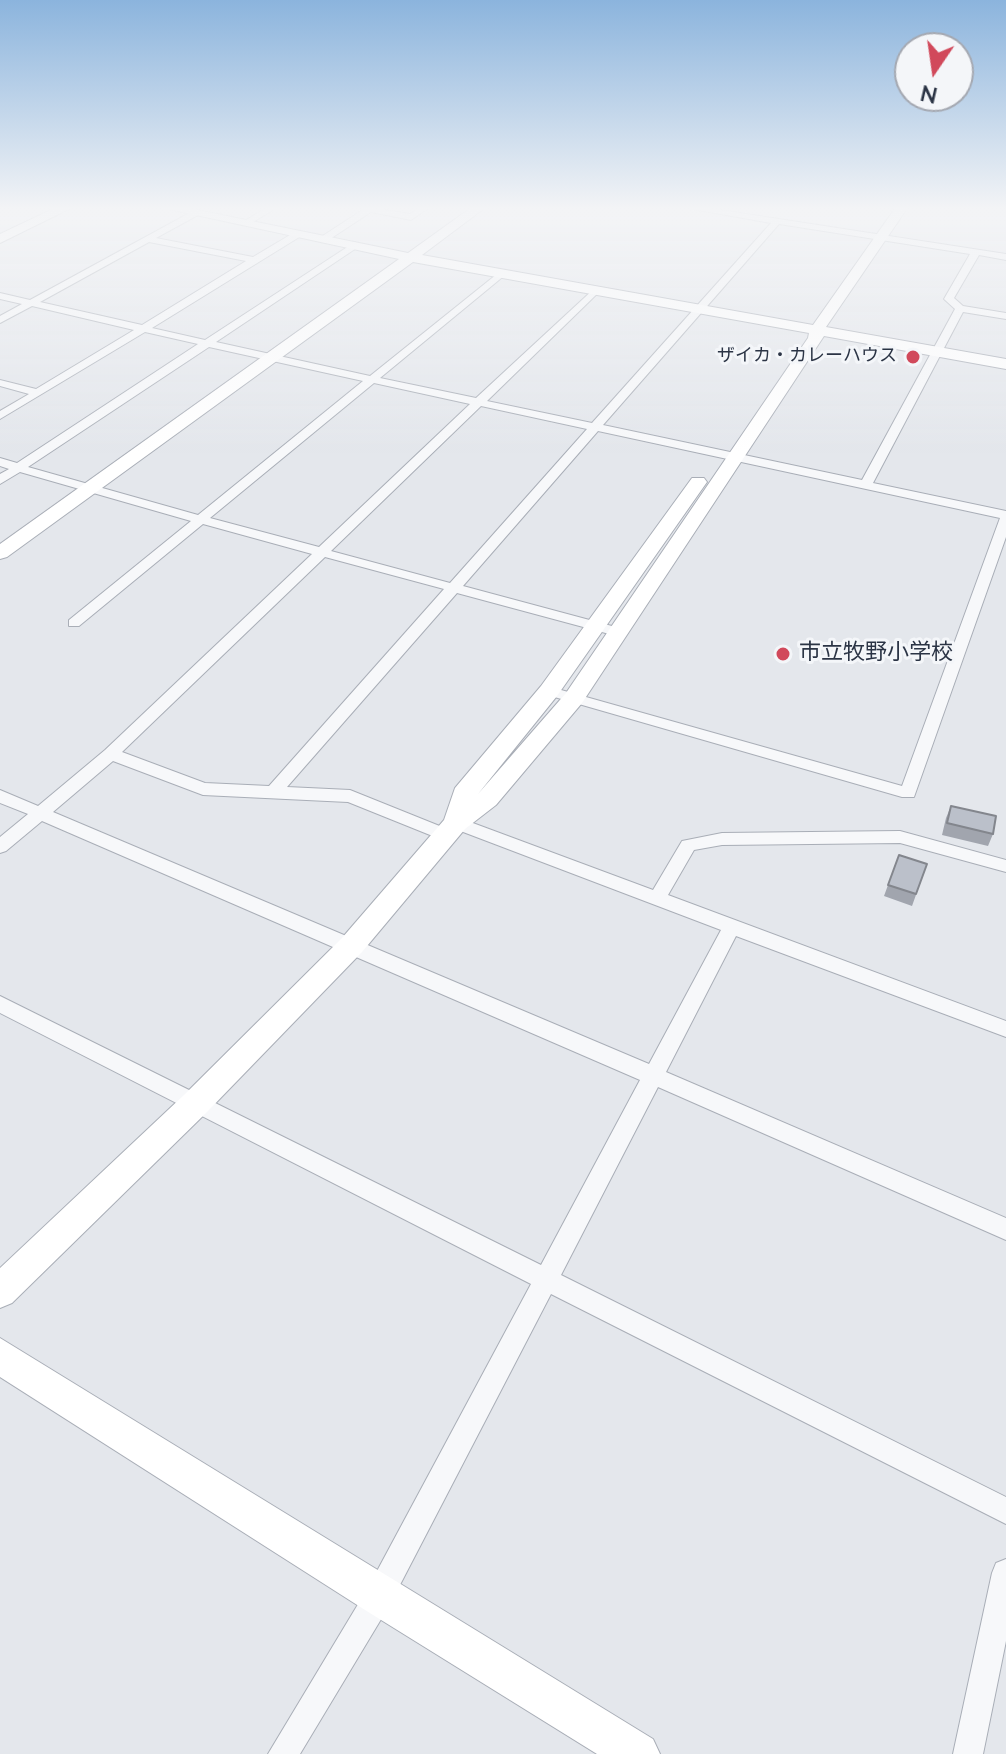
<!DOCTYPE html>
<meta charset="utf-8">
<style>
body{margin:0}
#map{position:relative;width:1006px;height:1754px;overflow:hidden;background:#e4e7ec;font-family:"Nunito Sans",sans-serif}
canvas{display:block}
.north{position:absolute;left:894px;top:32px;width:80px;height:80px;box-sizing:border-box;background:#f4f6f9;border:2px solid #a4a8b1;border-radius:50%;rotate:193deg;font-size:22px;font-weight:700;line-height:32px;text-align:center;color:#2b3445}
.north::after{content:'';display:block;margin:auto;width:28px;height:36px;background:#d1495b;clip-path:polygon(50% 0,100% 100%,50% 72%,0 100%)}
</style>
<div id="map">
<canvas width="1006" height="1754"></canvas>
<div class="north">N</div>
</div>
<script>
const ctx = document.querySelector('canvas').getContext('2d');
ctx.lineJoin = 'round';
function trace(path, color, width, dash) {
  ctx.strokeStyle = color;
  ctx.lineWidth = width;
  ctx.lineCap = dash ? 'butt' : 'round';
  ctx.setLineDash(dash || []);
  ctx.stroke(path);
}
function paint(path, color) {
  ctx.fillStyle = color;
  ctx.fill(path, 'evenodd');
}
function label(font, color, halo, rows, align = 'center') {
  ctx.font = font + ' "Nunito Sans","Noto Sans JP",sans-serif';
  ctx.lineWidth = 6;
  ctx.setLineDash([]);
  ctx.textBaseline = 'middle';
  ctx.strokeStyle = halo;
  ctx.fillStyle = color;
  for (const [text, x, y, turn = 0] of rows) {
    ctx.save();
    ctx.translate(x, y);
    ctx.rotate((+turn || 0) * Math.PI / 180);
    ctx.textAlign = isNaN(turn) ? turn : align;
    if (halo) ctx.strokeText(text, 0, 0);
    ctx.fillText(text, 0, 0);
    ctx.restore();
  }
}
const street = new Path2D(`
 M268,207H278L248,225L241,223Z
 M367,207L410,214L420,207H430L411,220L371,212L327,241H321V237Z
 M681,207H701L1006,254V260L979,255L954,298L963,306L1006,313V319L963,312L873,483L1006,511V537L914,797H902L544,694L541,691L549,686L554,688L902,786L1000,518L598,431L463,586L623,629V635H613L457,593L287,787L350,790L452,831L455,835L452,839H440L348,802L203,795L113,761L53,812L649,1064L721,930L450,827L447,823L450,819H462L653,890L682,841L722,833L900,831L1006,860V872L900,843L722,845L694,850L668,895L1006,1021V1037L736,936L666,1072L1006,1218V1240L658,1087L561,1275L1006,1497V1524L551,1294L389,1606L300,1754H268L369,1586L531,1284L0,1013V996L541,1265L640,1080L42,821L6,851L0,853V837L28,814L0,803V790L38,806L105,750L312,554L203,524L79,626H69V620L191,521L20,472L0,484V474L9,469L0,466V458L17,463L198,344L145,332L0,419V411L29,394L0,386V380L36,389L134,330L32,306L0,323V316L22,304L0,299V293L30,300L195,210L198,215L156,238L253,257L295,232H301V236L152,328L205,340L355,242L358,247L216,342L370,376L502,270L505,271V275L380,378L476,398L596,287L599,288V292L487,401L592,423L771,223ZM779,224L970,254L944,299L955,309L862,480L603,425ZM149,242L246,261L142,325L40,302ZM209,347L363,381L198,515L28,467ZM374,383L470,404L319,547L210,518ZM481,406L587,429L450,583L331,551ZM325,557L444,589L269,786L205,783L122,752Z
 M1006,1559V1641L983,1754H953L992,1573L996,1563Z`);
const secondary = new Path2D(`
 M57,207H73L0,243V234Z
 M159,207H183L408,253L472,207H486L422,255L813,325L896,207H908L826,327L1006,359V369L824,336L582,703L496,805L465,829L362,952L207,1112L12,1303L0,1308V1268L185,1094L342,938L444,820L455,788L541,686L692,478H704L707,482L557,696L478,794L566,693L808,338L809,333L413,262L7,557L0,559V544L399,259Z
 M0,1338L653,1739L660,1754H597L365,1610L0,1377Z`);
const wall = new Path2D(`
 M951,806L993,834L988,846L942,835L946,818Z
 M899,855L927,864L912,906L884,896Z`);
const building = new Path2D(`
 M951,806L996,816L993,834L947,823Z
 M899,855L927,864L916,894L888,885Z`);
const markers = [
 [913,357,8,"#d1495b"],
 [783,654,8,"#d1495b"]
];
const farPoinames = [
 ["ザイカ・カレーハウス",897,357]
];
const poiNames = [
 ["市立牧野小学校",799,654]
];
trace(street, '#a9aeb7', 2);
trace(secondary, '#a9aeb7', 2);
paint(street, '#f7f8fa');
paint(secondary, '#fff');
paint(wall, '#a1a5ae');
paint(building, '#bbc0ca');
trace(building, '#83868d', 2);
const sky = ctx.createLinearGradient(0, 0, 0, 453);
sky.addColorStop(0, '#8bb4dd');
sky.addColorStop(0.46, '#f3f4f6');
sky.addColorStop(1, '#f3f4f600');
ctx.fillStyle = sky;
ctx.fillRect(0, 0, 1006, 453);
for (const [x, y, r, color] of markers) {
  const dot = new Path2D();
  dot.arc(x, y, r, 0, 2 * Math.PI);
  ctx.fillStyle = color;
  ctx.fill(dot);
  trace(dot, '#f4f6f9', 3);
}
label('18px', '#2b3445', '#f4f6f9', farPoinames, 'right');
label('22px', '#2b3445', '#f4f6f9', poiNames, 'left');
</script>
